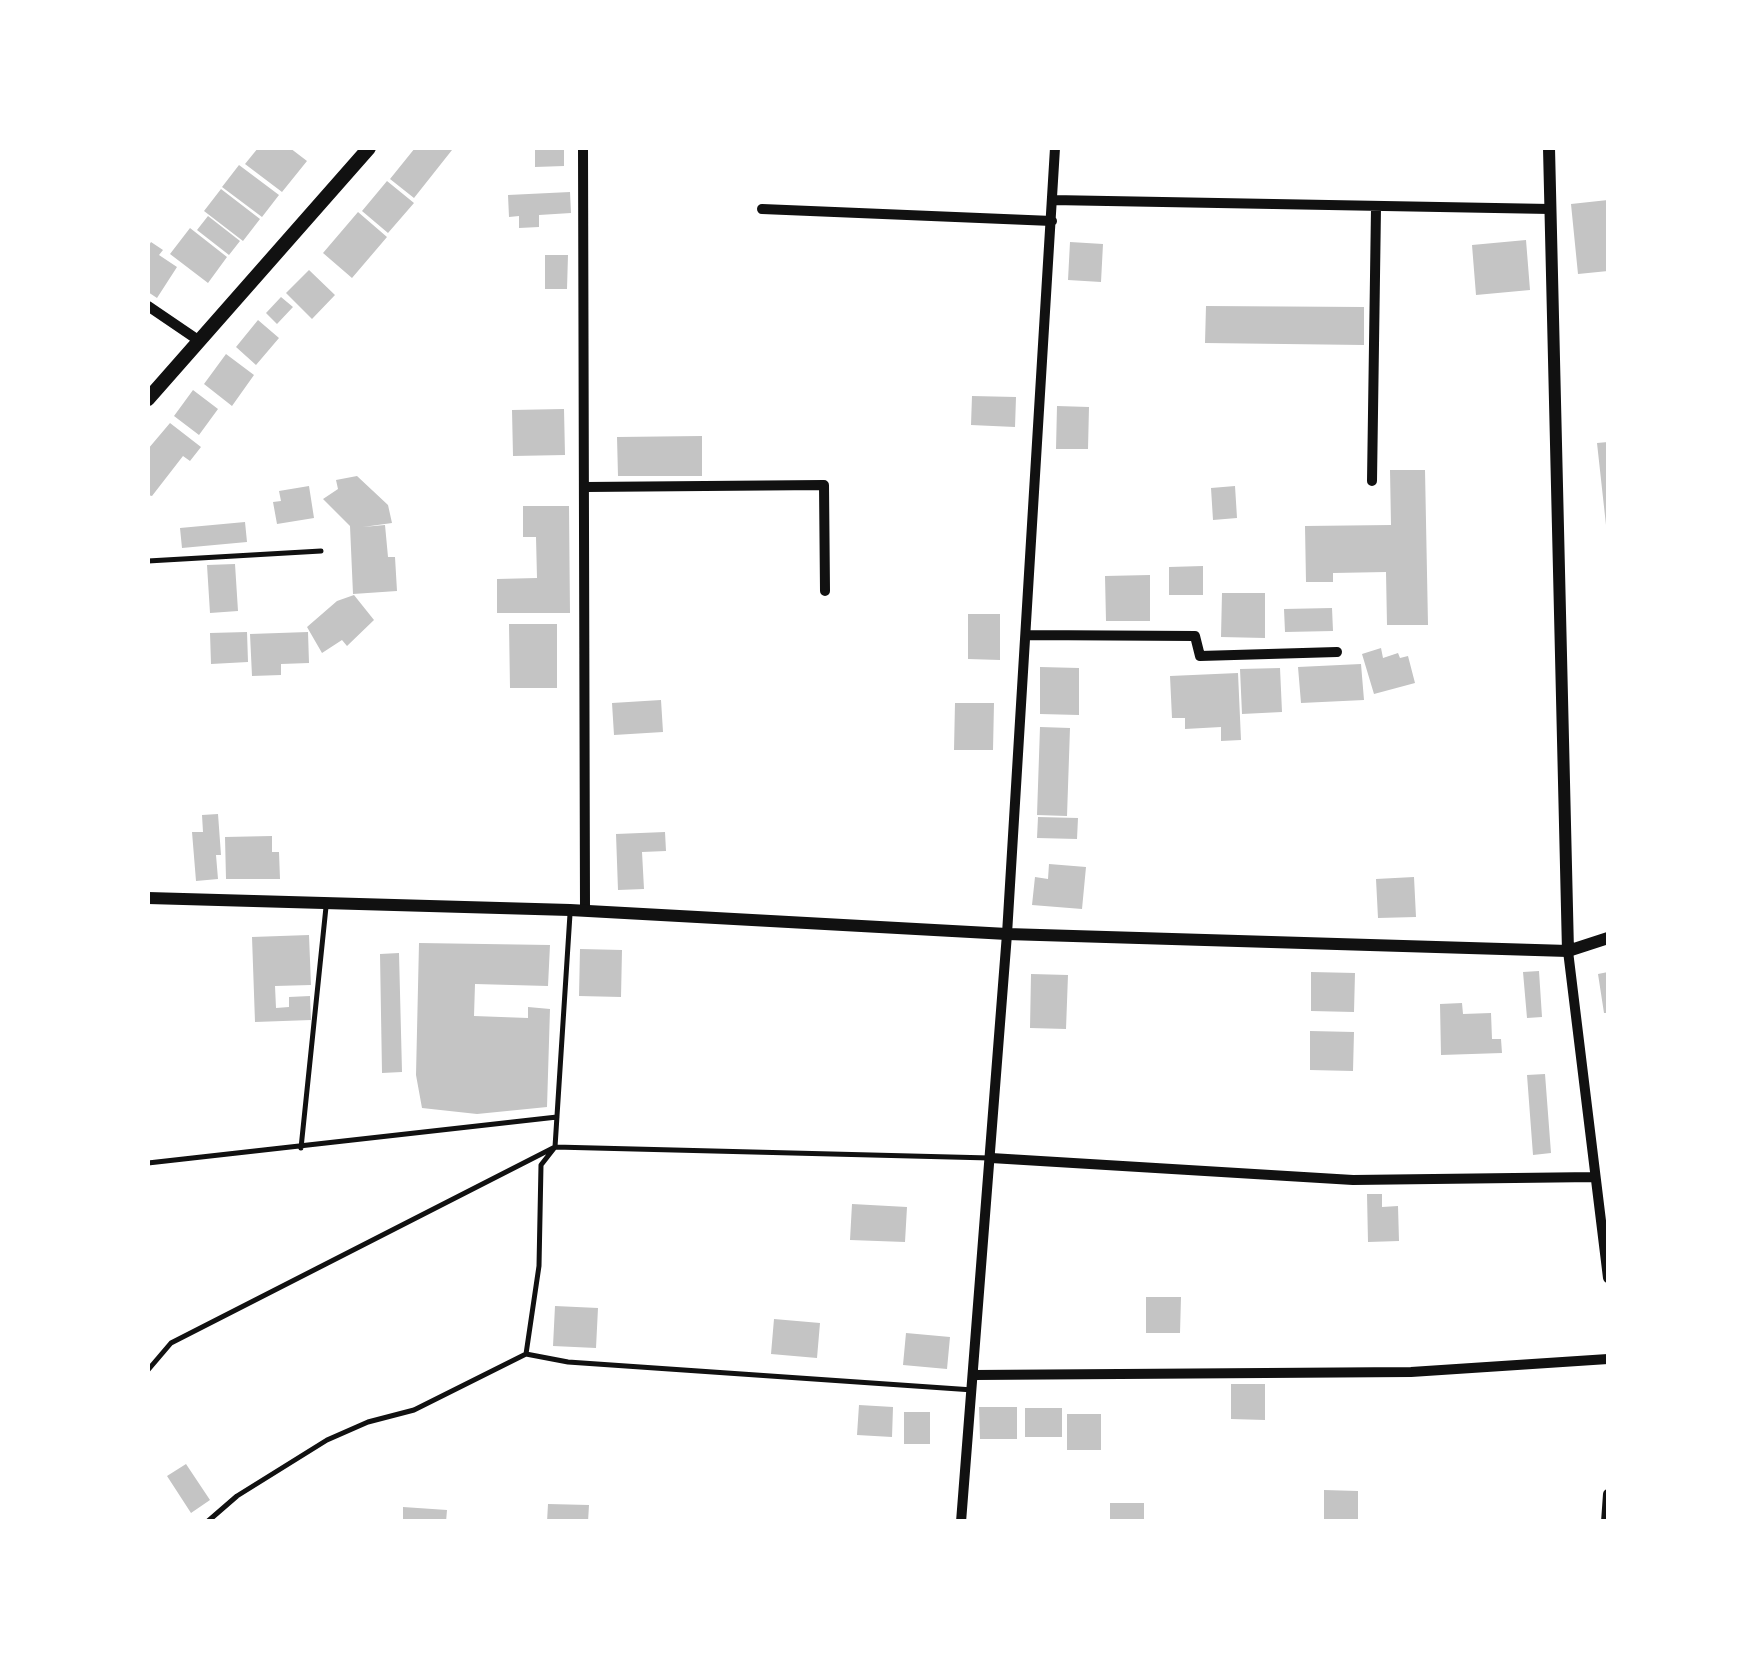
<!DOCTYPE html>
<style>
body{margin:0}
#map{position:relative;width:1756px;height:1669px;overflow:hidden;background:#fff;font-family:"Titillium Web",sans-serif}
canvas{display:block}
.frame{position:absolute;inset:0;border:150px solid #fff;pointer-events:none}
</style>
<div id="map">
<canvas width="1756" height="1669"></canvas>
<div class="frame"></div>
</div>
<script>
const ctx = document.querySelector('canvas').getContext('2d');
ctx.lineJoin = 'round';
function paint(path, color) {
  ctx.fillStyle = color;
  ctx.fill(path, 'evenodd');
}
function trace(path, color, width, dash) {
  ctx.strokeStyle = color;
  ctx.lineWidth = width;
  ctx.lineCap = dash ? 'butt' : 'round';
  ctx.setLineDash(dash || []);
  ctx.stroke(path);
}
const building = new Path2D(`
 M258,148L273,150L290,148L307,161L282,192L245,164Z
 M415,148L452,150L414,198L390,179Z
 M535,148H564V166L535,167Z
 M239,165L279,195L262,217L222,187Z
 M387,181L414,203L388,233L362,211Z
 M221,189L260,219L243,241L204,211Z
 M570,192L571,213L539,215V227L519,228V216L509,217L508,195Z
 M1608,200V271L1578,274L1571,204Z
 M358,212L387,237L352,278L323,253Z
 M208,216L240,241L229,255L197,230Z
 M190,228L227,257L208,283L170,254Z
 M1526,240L1530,290L1476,295L1472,245Z
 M151,242L163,250L159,255L177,267L157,298L148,292V247Z
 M1070,242L1103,244L1101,282L1068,280Z
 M545,255H568L567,289H545Z
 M309,270L335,295L312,319L286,293Z
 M281,297L293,307L277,324L266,313Z
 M1206,306L1364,307V345L1205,343Z
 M258,320L279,338L256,365L236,347Z
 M226,354L254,375L232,406L204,384Z
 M193,390L218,409L199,435L174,416Z
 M972,396L1016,397L1015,427L971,425Z
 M1057,406L1089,407L1088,449H1056Z
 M564,409L565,455L513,456L512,410Z
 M170,423L201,447L190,461L183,456L152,496L148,495V449Z
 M702,436V476H618L617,437Z
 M1608,442V525H1606L1597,443Z
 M1390,470H1425L1428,625H1387L1386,572L1333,573V582H1306L1305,526L1391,525Z
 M357,476L388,505L392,523L363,527L385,525L388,557H395L397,591L353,594L350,526L323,499L338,489L336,480Z
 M309,486L314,518L277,524L273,502L281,501L279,491Z
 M1235,486L1237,518L1213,520L1211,488Z
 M523,506H569L570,613H497V579L537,578L536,537H523Z
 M245,522L247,542L182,548L180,528Z
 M235,564L238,611L210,613L207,565Z
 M1203,566V595H1169V567Z
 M1150,575V621H1106L1105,576Z
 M1222,593H1265V638L1221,637Z
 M354,595L374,620L347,646L342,640L322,653L307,627L337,601Z
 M1332,608L1333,631L1285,632L1284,609Z
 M968,614H1000V660L968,659Z
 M509,624H557V688H510Z
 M247,632L248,662L211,664L210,633Z
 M308,632L309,663L281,664V675L252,676L250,634Z
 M1381,648L1383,658L1398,653L1400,658L1408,656L1415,683L1374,694L1362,654Z
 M1361,664L1364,700L1301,703L1298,667Z
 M1040,667L1079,668V715L1040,714Z
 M1280,668L1282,712L1242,714L1240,669Z
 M1238,673L1241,740L1221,741V727L1185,729V718H1172L1170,676Z
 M661,700L663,732L614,735L612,703Z
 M955,703H994L993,750H954Z
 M1040,727L1070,728L1067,816L1037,815Z
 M218,814L221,855H216L218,879L196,881L192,832H203L202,815Z
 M1038,817L1078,818L1077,839L1037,838Z
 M665,832L666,851L642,852L644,889L618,890L616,834Z
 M272,836V852H279L280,879H226L225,837Z
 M1049,864L1086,867L1082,909L1032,905L1035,877L1048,879Z
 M1414,877L1416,917L1378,918L1376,879Z
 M309,935L311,985L275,986L276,1008L289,1007V997L310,996L311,1020L255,1022L252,937Z
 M419,943L550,945L548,986L475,984L474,1016L528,1018V1007L550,1009L547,1107L477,1114L422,1108L416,1075Z
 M580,949L622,950L621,997L579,996Z
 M399,953L402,1072L382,1073L380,954Z
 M1539,971L1542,1017L1527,1018L1523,972Z
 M1311,972L1355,973L1354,1012L1311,1011Z
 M1608,972V1013H1604L1598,974Z
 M1031,974L1068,975L1066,1029L1030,1028Z
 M1462,1003L1463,1014L1491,1013L1492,1039H1501L1502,1053L1441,1055L1440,1004Z
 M1310,1031L1354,1032L1353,1071L1310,1070Z
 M1545,1074L1551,1153L1533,1155L1527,1075Z
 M1367,1194H1382V1207L1398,1206L1399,1241L1368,1242Z
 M852,1204L907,1207L905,1242L850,1240Z
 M1146,1297H1181L1180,1333H1146Z
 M555,1306L598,1308L596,1348L553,1346Z
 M774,1319L820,1323L817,1358L771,1354Z
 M906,1333L950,1337L947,1369L903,1365Z
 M1231,1384H1265V1420L1231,1419Z
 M859,1405L893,1407L892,1437L857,1435Z
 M979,1407H1017V1439H980Z
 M1025,1408H1062V1437H1025Z
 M904,1412H930V1444H904Z
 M1067,1414H1101V1450H1067Z
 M186,1464L210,1500L191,1513L167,1476Z
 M1324,1490L1358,1491V1522H1324Z
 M1110,1503H1144V1522H1110Z
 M548,1504L589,1505L588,1522H547Z
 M403,1507L447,1510L446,1522H403Z`);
const service = new Path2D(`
 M148,561L321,551
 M301,1148L326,907
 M148,1163L557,1117
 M526,1354L539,1266L541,1165L555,1147L570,914
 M148,1370L171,1343L555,1147L990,1158
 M207,1522L237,1496L327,1440L368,1422L414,1410L526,1354L568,1362L973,1390`);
const minor = new Path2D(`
 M583,148L585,910
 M1052,200L1550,209
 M762,209L1052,221
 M148,306L198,340
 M1372,481L1376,208
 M586,487L824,485L825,591
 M1026,635L1195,636L1200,656L1337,652
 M1568,951L1608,1278
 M991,1158L1353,1180L1595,1177
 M974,1375L1411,1372L1608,1359
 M961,1522L1007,934L1055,148
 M1606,1522L1608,1494`);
const tertiary = new Path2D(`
 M1549,148L1568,951
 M148,898L570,910L1007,934L1568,951L1608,938`);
const secondary = new Path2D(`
 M148,399L369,148`);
paint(building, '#c4c4c4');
trace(service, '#111', 5);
trace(minor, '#111', 10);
trace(tertiary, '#111', 12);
trace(secondary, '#111', 14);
</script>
